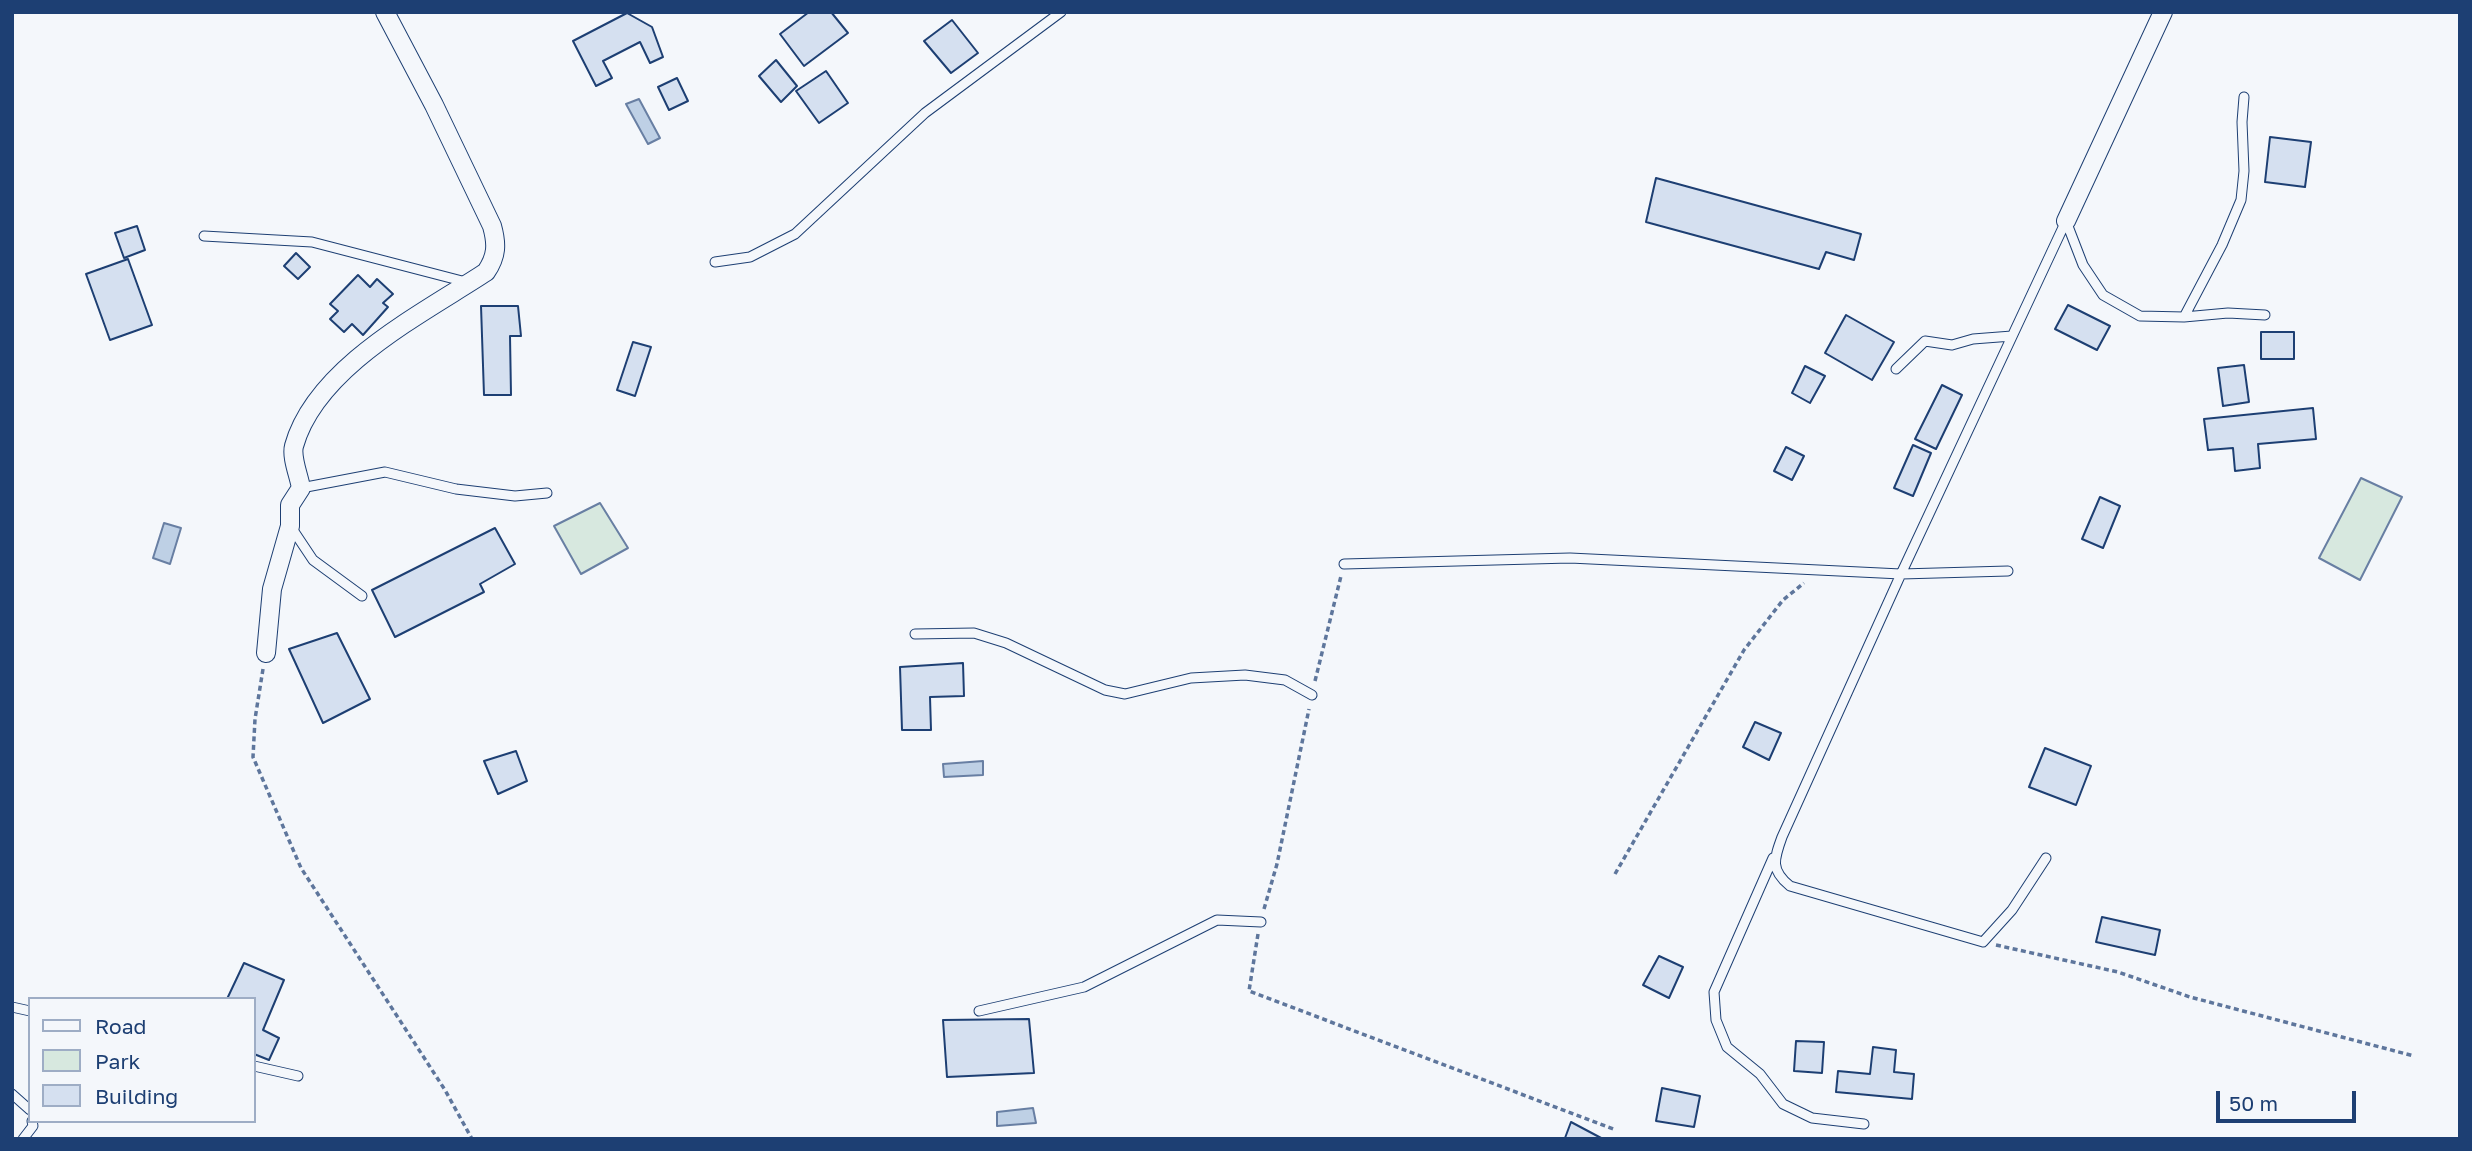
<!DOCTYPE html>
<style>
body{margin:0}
#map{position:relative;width:2472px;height:1151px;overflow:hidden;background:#f4f7fb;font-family:"Golos Text",sans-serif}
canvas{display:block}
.frame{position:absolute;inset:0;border:14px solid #1d3f73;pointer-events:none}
.legend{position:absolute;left:28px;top:997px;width:228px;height:126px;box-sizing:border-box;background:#f4f7fb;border:2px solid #9eadc5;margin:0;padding:9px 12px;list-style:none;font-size:21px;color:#1d3f73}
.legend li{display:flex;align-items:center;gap:14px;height:35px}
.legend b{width:35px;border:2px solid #9eadc5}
.scale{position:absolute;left:2216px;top:1091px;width:140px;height:32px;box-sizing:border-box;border:4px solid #1d3f73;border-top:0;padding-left:9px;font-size:21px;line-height:24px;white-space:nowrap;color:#1d3f73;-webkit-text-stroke:5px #f4f7fb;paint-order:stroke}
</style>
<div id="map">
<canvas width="2472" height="1151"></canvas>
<div class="frame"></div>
<ul class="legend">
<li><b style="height:9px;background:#f4f7fb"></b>Road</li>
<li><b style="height:19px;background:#d7e8df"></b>Park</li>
<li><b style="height:19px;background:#d5e0f0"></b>Building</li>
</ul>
<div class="scale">50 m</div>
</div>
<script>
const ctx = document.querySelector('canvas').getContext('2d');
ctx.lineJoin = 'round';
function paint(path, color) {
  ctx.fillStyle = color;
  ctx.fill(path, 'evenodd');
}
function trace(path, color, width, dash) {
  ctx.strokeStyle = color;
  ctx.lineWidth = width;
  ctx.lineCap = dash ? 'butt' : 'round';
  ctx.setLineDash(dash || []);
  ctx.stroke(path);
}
const green = new Path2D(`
 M2361,478L2402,497L2360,580L2319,558Z
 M600,503L628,548L581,574L554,526Z`);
const water = new Path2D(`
 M639,99L660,138L648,144L626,104Z
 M164,523L181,528L170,564L153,558Z
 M983,761V775L944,777L943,764Z
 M1033,1108L1036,1123L997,1126V1112Z`);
const building = new Path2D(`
 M809,12H831L848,33L804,66L780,34Z
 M627,13L652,27L663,57L650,63L640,42L603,61L612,78L596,86L573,41Z
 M952,20L978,53L951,73L924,41Z
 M776,60L797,86L781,102L759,76Z
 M826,71L848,103L819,123L796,91Z
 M677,78L688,101L669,110L658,87Z
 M2270,137L2311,142L2305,187L2265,182Z
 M1656,178L1861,234L1854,260L1826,252L1819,269L1646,222Z
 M137,226L145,250L124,258L115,233Z
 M296,253L310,267L298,279L284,266Z
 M128,259L152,325L110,340L86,274Z
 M358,275L370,287L377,279L393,294L383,303L388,307L363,335L352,324L344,332L330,319L338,311L330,304Z
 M2068,305L2110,326L2097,350L2055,329Z
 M481,306H518L521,336H510L511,395H484Z
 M1846,315L1894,342L1872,380L1825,353Z
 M2261,332H2294V359H2261Z
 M633,342L651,347L635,396L617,390Z
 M2244,365L2249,402L2223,406L2218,368Z
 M1805,366L1825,376L1810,403L1792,393Z
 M1942,385L1962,395L1936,449L1915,439Z
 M2313,408L2316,439L2258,444L2260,468L2235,471L2233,448L2208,450L2204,419Z
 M1913,445L1931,453L1913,496L1894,488Z
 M1786,447L1804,456L1792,480L1774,471Z
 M2100,497L2120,506L2103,548L2082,539Z
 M495,528L515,564L480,584L484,592L395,637L372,590Z
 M337,633L370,699L323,723L289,649Z
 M963,663L964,696L930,697L931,730H902L900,667Z
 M1755,722L1781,733L1769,760L1743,747Z
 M2045,748L2091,766L2076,805L2029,787Z
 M516,751L527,781L498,794L484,761Z
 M2102,917L2160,930L2155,955L2096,942Z
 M1659,956L1683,967L1669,998L1643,985Z
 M244,963L284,980L263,1030L279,1038L269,1060L254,1054V999H227Z
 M1029,1019L1034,1073L947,1077L943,1020Z
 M1796,1041L1824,1042L1822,1073L1794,1071Z
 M1873,1047L1896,1050L1894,1072L1914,1074L1912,1099L1836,1092L1838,1071L1870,1074Z
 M1662,1088L1700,1096L1694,1127L1656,1121Z
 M1571,1122L1603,1139L1565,1138Z`);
const path = new Path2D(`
 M263,669L255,719L253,757L301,868L445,1090L472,1139
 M1315,681L1341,576
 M1615,874L1744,650L1783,600L1804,583
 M1264,909L1277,864L1309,709
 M1258,934L1249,991L1616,1130
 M1996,945L2118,972L2190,997L2414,1056`);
const lane = new Path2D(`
 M2066,221L2083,265L2103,295L2140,316L2184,317L2228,313L2265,315
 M204,236L312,242L466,282
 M715,262L750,257L795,234L925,113L1061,12
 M2184,317L2222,245L2241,200L2244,171L2242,122L2244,97
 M1896,369L1925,341L1952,345L1973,339L2012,336
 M301,488L385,472L456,489L515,496L547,493
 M291,527L313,560L362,596
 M1344,564L1570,558L1901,574L2008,571
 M915,634L974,633L1006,643L1105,690L1125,694L1191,678L1245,675L1285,680L1312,695
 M1773,858L1714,992L1716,1020L1727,1047L1760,1074L1783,1104L1812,1118L1864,1124
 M2046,858L2012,910L1983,942L1790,886C1770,870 1774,859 1782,837L1901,574L2066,221
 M12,1007L30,1011
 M979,1011L1084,987L1217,920L1261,922
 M254,1066L298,1076
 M12,1094L30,1110
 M23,1139L33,1126L32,1121`);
const street = new Path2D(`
 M2066,221L2163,12
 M266,653L272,589L290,526V505L301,488C299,476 291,457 294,446C316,367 422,314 486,272C497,256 497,244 492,226L434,105L385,12`);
paint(green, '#d7e8df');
trace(green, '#687fa3', 2);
paint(water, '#bed0e5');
trace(water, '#687fa3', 2);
paint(building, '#d5e0f0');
trace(building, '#1d3f73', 2);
trace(lane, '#1d3f73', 11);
trace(street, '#1d3f73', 20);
trace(path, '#5e769c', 3.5, [5, 3.5]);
trace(lane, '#f4f7fb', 9);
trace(street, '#f4f7fb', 18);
</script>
